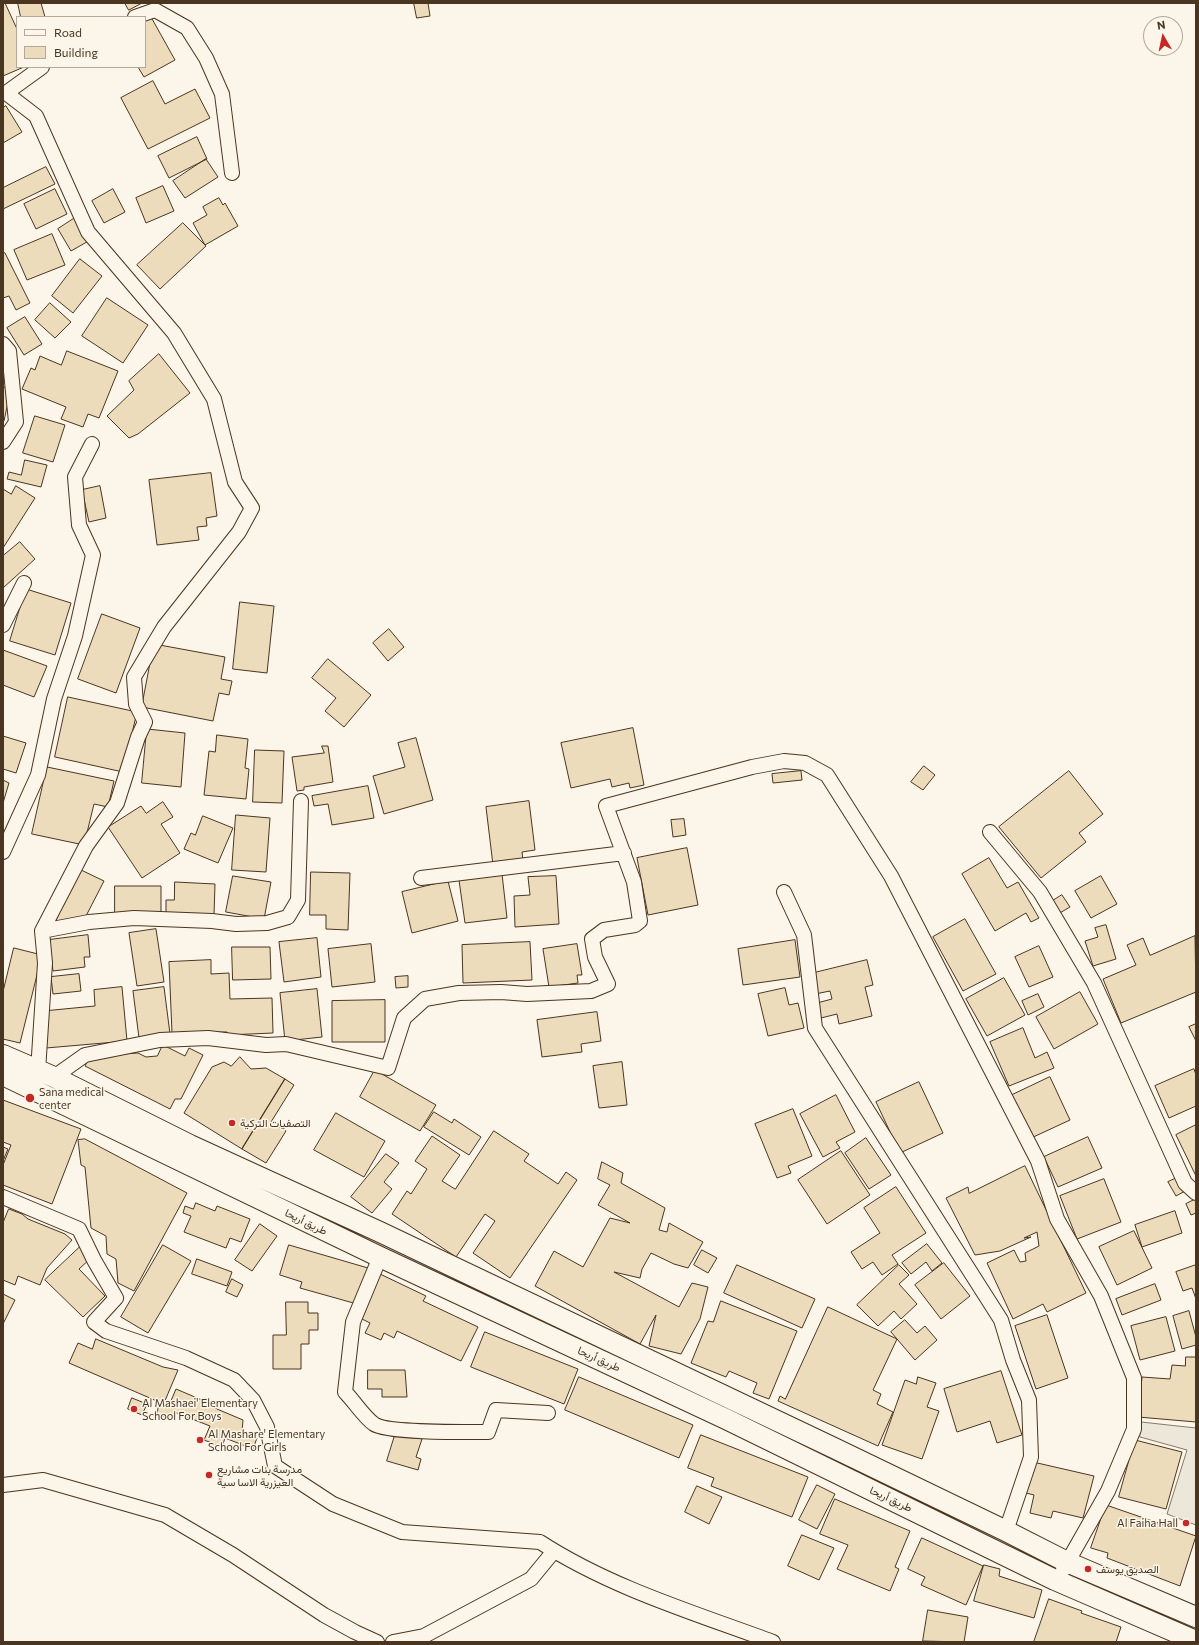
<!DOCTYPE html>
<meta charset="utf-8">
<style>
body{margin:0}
#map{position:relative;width:1199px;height:1645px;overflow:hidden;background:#fbf6e9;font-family:Commissioner,sans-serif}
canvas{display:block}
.frame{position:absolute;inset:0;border:4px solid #4a3520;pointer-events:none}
.legend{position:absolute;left:16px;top:16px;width:130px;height:52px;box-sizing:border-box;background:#fbf6e9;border:1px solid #b4a999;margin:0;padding:5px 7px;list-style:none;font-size:12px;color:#4a3520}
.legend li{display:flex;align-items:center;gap:8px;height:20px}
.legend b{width:20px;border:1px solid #b4a999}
.north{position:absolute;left:1143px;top:16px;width:40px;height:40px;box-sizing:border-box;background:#fbf6e9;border:1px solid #b4a999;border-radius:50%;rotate:351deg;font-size:11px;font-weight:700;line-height:16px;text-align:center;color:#4a3520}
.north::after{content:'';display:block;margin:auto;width:14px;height:18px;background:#c62828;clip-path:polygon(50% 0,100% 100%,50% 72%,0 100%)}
</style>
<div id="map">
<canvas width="1199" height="1645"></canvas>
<div class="frame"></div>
<ul class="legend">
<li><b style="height:5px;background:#fbf6e9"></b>Road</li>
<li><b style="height:11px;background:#ecdcbc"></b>Building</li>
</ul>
<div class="north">N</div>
</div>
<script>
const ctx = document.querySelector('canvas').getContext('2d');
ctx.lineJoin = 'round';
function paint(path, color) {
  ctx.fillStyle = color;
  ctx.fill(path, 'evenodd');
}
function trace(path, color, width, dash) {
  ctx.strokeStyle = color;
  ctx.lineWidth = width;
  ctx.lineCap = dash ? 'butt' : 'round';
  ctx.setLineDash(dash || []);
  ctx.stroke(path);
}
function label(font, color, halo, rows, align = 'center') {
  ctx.font = font + ' Commissioner,Vazirmatn,sans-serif';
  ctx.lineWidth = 3;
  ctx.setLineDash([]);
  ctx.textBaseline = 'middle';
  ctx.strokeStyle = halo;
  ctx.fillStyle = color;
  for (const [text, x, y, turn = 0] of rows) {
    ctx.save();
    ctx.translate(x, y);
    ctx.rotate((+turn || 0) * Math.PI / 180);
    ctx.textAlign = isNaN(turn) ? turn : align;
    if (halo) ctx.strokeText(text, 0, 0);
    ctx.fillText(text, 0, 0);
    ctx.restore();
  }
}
const parking = new Path2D(`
 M1141,1422L1196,1428V1525L1167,1514L1187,1450L1140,1437Z`);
const building = new Path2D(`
 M3,3H5L17,29V67H24L3,76Z
 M18,3H41L45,17H21Z
 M125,3H142L129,10Z
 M414,3H428L430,16L417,18Z
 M151,17L175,60L144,77L138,67H145V21Z
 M153,81L165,104L195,89L210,118L148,149L121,98Z
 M6,106L22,132L3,143V108Z
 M197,137L207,159L169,178L158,156Z
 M206,159L218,177L185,198L173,181Z
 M46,167L55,184L3,209V188Z
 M163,186L174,211L146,223L136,198Z
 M55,189L67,214L36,229L24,204Z
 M113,189L125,212L104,223L92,201Z
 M219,198L223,205L225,203L238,226L205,245L193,223L207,215L203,207Z
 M78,216L92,239L71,251L58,229Z
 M183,223L206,246L160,289L137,265Z
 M52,234L65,265L27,280L14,250Z
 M5,253L30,303L16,310L9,296L3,298V254Z
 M80,259L102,276L73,313L52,296Z
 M107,298L148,325L123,363L82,336Z
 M50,303L71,322L55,338L35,320Z
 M25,317L42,344L24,355L7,328Z
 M67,351L118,371L99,418L88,414L83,427L61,419L66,407L22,389L31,368L35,370L40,356L61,365Z
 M159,354L190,393L138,434L129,438L107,416L134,390L129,381Z
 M3,387L11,388L4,421H3Z
 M35,416L65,425L53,462L23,453Z
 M25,460L47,465L41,487L7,479L9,472L21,475Z
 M211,473L217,516L206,518L207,526L197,527L199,540L157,545L149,480Z
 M16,486L35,498L3,548V489L11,494Z
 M100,486L106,518L89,522L82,490Z
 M20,542L35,559L3,588V556Z
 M26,589L71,603L55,655L10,641Z
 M240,602L274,606L267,673L233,669Z
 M102,614L140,628L116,693L78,679Z
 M389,629L404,647L388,661L373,643Z
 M154,644L225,657L221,679L232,681L229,695L219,693L213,721L142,707Z
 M3,650L47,666L34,697L3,685Z
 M328,659L371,695L344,727L325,711L336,698L312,678Z
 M68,697L137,712L123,772L55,757Z
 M633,728L644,785L630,788L629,783L612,787L610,779L571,788L561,743Z
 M147,729L185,733L181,787L142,783Z
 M217,735L248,739L245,768L249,769L246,799L204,795L209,751L215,752Z
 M3,736L26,743L16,773L3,769Z
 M416,738L433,800L384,814L373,776L405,767L398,743Z
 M322,746H328L333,782L304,787V790L297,791L292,757L324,753Z
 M255,750L284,751L282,803L253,802Z
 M924,766L935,775L923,790L911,782Z
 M47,767L114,781L108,807L94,804L84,845L32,834Z
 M801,771L802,780L773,783L772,774Z
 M1069,771L1103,814L1079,833L1086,842L1041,878L999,827Z
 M3,780L9,783L3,803Z
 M368,786L374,818L332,825L328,804L314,806L312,796Z
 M529,801L535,850L522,852L523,861L493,865L486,807Z
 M163,802L173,817L161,824L180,853L142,878L108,827L141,806L146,813Z
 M236,815L270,818L266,872L232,870Z
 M203,816L233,828L218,863L184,849L191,833L195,835Z
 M684,819L686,835L673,837L671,820Z
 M687,848L698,905L648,915L637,858Z
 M989,858L1007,888L1018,882L1039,918L1031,922L1026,913L995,931L962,874Z
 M79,869L104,881L85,918L55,923Z
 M311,872L350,873L348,930L326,929V915H310Z
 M502,874L507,918L465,923L459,880Z
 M233,876L271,882L264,919L226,912Z
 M556,876L559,924L515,927L514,896L530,895L528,877Z
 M1101,876L1117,904L1091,918L1075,891Z
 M448,881L458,921L412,933L402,892Z
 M175,882L215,884L214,915L166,914V900H174Z
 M115,886H161V914H115Z
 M1062,895L1070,907L1058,914L1051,902Z
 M965,919L996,974L963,991L933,937Z
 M1106,925L1116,959L1093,966L1085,941L1098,937L1095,928Z
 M156,929L164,982L137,986L129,933Z
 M88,935L90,957H84L85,967L53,971L49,940Z
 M1195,936L1196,992L1121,1023L1103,979L1136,965L1127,945L1143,938L1150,955Z
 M317,938L321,977L284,982L279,942Z
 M795,940L800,977L743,985L738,949Z
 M530,942L532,980L463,983L462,945Z
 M371,944L375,982L332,987L328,949Z
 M577,944L582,975H577L578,983L549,987L543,949Z
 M1039,946L1053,977L1029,987L1015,957Z
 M232,947H270L271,979L233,980Z
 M14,948L42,955L20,1043L3,1039V992Z
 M211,960V974L229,973L230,999L272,998L273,1033L227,1035V1032L172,1033L169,962Z
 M867,960L873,985L865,987L872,1016L839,1024L837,1014L821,1018L817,1003L832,999L830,991L815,994L810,974Z
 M79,974L81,991L53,994L51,977Z
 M408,976V987L396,988L395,977Z
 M1004,978L1025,1015L987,1036L966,999Z
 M122,987L127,1041L46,1048L43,1011L95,1006L94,990Z
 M164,987L170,1034L139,1038L133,991Z
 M785,988L789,1005L798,1003L804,1028L768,1036L758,994Z
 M317,989L322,1037L285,1041L280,993Z
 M1080,992L1098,1024L1054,1049L1036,1017Z
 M1038,994L1044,1007L1028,1015L1022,1001Z
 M385,1000V1042H332V1001Z
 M597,1012L601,1041L581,1044L582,1052L542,1057L537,1020Z
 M1196,1024V1041L1189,1027Z
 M1023,1028L1035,1058L1047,1052L1054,1068L1009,1086L990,1042Z
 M163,1045L185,1056L189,1048L203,1055L181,1099H175L170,1109L85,1066L90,1056L138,1053L146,1057L157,1056Z
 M240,1057L251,1069L266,1068L285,1079L242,1149L184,1113L212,1067L224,1062L231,1066Z
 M622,1062L627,1105L599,1108L593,1066Z
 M1194,1069L1196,1075V1106L1169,1118L1155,1086Z
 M375,1070L436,1105L420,1131L360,1097Z
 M1050,1077L1070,1120L1029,1139L1008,1097Z
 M285,1079L294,1085L271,1122L286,1131L266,1163L242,1149Z
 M919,1082L943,1133L900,1153L876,1102Z
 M836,1095L855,1132L836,1142L840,1148L823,1157L800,1114Z
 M3,1100L81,1129L52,1204L3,1185V1165L11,1145L3,1142Z
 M793,1109L812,1156L788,1166L791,1173L777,1178L755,1124Z
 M434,1112L452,1123L454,1119L481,1137L469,1155L424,1127Z
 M336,1113L385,1141L364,1177L314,1150Z
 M1196,1125V1176L1176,1135Z
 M494,1131L529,1154L524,1161L558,1184L566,1172L577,1180L510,1278L473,1253L495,1221L485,1214L456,1257L392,1214L407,1191L411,1194L427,1169L415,1161L432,1136L460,1155L442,1181L455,1189Z
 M1088,1137L1102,1168L1058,1187L1044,1157Z
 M866,1138L891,1175L869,1189L845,1153Z
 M85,1139L187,1193L134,1291L118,1283L116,1259L107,1254L106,1236L91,1228L85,1167L81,1165L78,1140Z
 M3,1147L8,1149L3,1161Z
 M841,1151L870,1195L827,1224L798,1180Z
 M386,1154L399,1163L384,1182L392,1189L372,1213L351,1197Z
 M602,1162L623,1173L621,1183L665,1208L659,1230L667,1232L669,1223L703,1242L688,1268L674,1264L651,1253L642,1269L640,1278L614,1272L679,1307L692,1283L708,1287L700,1319L681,1354L649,1346L656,1315L640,1344L535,1286L554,1251L583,1267L610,1218L630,1223L598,1205L610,1185L598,1179Z
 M1025,1166L1086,1293L1047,1312L1043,1304L1013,1319L987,1263L1014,1250L1020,1262L1026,1261L1025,1253L1039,1246L1037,1232L1024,1238L1031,1237L1000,1251L975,1255L946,1198L968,1187L969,1193Z
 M1179,1177L1187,1190L1176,1196L1168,1182Z
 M1104,1179L1121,1222L1077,1239L1060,1196Z
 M896,1187L926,1233L892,1255L898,1264L882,1275L873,1262L862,1269L851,1252L880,1233L864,1208Z
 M1196,1199V1213L1191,1215L1186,1204Z
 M196,1203L215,1211L217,1206L250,1219L241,1242L230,1238L226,1248L184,1232L191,1216L183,1213L185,1206L193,1209Z
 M9,1209L22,1214L28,1219L65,1234L72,1240L47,1268L40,1285L18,1276L15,1285L3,1280V1223Z
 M1175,1211L1182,1233L1142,1247L1135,1225Z
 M260,1224L277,1236L252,1271L235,1260Z
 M1134,1231L1152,1268L1117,1285L1099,1247Z
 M927,1244L942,1263L932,1271L926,1262L911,1274L902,1263Z
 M163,1245L191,1261L148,1333L121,1317Z
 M289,1245L368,1268L357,1304L300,1288L302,1282L280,1275Z
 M80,1247L91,1258L79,1269L105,1296L83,1317L45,1280Z
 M702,1250L717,1258L708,1273L694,1265Z
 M197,1259L232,1272L227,1286L192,1274Z
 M944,1263L970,1296L941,1319L915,1285Z
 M737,1265L815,1299L802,1328L724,1293Z
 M899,1265L909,1275L899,1284L917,1304L901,1319L894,1311L878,1326L857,1305Z
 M1196,1265V1299L1192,1288L1183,1291L1176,1272Z
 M380,1274L426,1296L423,1301L478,1327L461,1361L397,1331L394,1338L384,1333L381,1340L365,1333L370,1323L360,1318Z
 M232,1279L243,1285L237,1297L226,1292Z
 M1155,1284L1161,1300L1122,1315L1116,1299Z
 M3,1294L15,1300L3,1324Z
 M721,1301L797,1331L769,1399L753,1393L757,1383L729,1371L726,1377L691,1363L708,1321L713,1322Z
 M286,1302H308V1313H318V1330H309V1344H301V1369H273V1335H286Z
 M828,1307L897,1339L873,1390L881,1394L877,1404L893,1412L878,1446L778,1401L780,1396L785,1399Z
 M1189,1311L1196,1337V1345L1182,1349L1173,1316Z
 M1047,1315L1068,1378L1036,1389L1015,1326Z
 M1166,1317L1175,1351L1140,1360L1131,1326Z
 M905,1320L917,1333L925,1326L937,1340L915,1360L891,1332Z
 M485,1332L578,1369L564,1404L471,1367Z
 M96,1339L163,1367L178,1370L164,1403H170L176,1389L209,1403L217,1409L243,1420L242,1432L257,1438L253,1449L225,1438L222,1447L204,1440L210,1426L174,1412L171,1419L157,1414L159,1402L69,1363L78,1343L92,1349Z
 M1186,1357H1196V1422L1138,1417L1142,1377L1170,1379L1172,1365L1185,1366Z
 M368,1370H405L407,1397H382V1389H368Z
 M1001,1371L1022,1435L997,1443L990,1421L957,1432L944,1389Z
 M579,1377L693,1425L679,1458L565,1410Z
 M918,1377L936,1383L927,1407L939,1411L922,1459L882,1445L905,1380L916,1384Z
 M132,1398L147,1404L142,1415L128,1409Z
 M396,1432L422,1439L416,1457L421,1459L418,1470L387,1461Z
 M701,1435L808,1477L792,1517L711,1486L714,1478L688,1468Z
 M1135,1440L1182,1452L1166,1509L1119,1497Z
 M1033,1462L1094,1476L1083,1518L1053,1511L1051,1518L1030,1513L1034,1495L1026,1493Z
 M817,1485L835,1494L817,1529L799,1520Z
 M697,1486L722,1497L709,1524L685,1512Z
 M835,1499L910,1531L895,1567L899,1569L890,1591L837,1569L848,1545L820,1534Z
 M1106,1505L1196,1536L1180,1586L1107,1558L1108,1553L1091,1548Z
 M802,1535L834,1548L819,1580L788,1566Z
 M922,1538L983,1566L966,1605L921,1585L925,1577L908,1569Z
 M984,1565L1000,1569L999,1576L1042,1590L1034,1618L974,1601Z
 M1049,1599L1082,1611L1081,1613L1121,1627L1116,1642H1034Z
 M928,1610L968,1617L964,1642L923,1641Z`);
const minor = new Path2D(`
 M135,17L155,10L187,28L206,58L222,94L232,173
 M3,344L9,351L16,422L3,442
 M3,625L24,583
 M990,832L1040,892L1094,983L1185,1183L1196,1193
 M3,852L38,775L54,699L75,636L93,555L79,525L75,477L92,444
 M421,878L624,853
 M784,892L804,935L815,1028L1001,1320L1013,1360L1029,1400L1031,1457L1006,1531
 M42,931L89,922L134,918L212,921L236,924L267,923L288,917L298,900L301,801
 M38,1071L45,963L42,931L86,846L117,803L138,737L145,722L136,704L134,677L164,627L239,532L252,508L235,482L214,399L174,333L88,232L36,116L6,93L42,67
 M54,1077L85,1055L160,1040L208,1038L266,1045L286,1044L388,1068L404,1018L425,999L459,993L501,992L527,994L591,991L608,984L595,957L592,939L604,930L635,925L640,921L634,882L606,806L752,767L784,761L805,763L827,775L891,876L1038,1161L1057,1219L1101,1296L1134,1378V1429L1108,1491L1063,1570
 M3,1197L79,1229L94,1260L116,1298L94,1322L106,1331L186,1358L234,1380L253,1400L267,1427L275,1466L333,1504L402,1532L540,1542C611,1588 695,1613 773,1642
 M380,1257L353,1322L345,1392C354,1401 364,1417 374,1424C386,1433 469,1432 488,1432L496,1410L548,1413
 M3,1485L43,1480L165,1515L233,1555L324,1615L355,1632L377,1642
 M393,1642L424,1636L531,1579L554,1551`);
const secondary = new Path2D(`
 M3,1055L54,1077L190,1145L380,1232L834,1448L1006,1531L1067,1562L1196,1617
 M3,1075L380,1257L726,1419L1055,1580L1196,1641`);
const markers = [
 [30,1098,5,"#c62828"],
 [232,1123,4,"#c62828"],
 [134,1409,4,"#c62828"],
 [200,1440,4,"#c62828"],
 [209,1475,4,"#c62828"],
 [1186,1523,4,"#c62828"],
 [1088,1569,4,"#c62828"]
];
const poiNames = [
 ["Sana medical",39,1092],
 ["center",39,1105],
 ["التصفيات التركية",240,1123],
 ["Al Mashaei' Elementary",142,1403],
 ["School For Boys",142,1416],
 ["Al Mashare' Elementary",208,1434],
 ["School For Girls",208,1447],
 ["مدرسة بنات مشاريع",217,1469],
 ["العيزرية الاسا سية",217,1482],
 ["Al Faiha Hall",1178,1523,"right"],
 ["الصديق يوسف",1096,1569]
];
const streetNames = [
 ["طريق أريحا",306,1222,26],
 ["طريق أريحا",599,1359,24],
 ["طريق أريحا",891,1499,25]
];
paint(parking, '#ede7d9');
trace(parking, '#887966', 1);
paint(building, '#ecdcbc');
trace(building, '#4a3520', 1);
trace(minor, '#4a3520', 16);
trace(secondary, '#4a3520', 22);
trace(minor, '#fbf6e9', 14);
trace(secondary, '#fbf6e9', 20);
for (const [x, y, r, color] of markers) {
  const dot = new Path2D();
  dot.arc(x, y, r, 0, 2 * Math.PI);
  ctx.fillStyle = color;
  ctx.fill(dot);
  trace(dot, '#fbf6e9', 1.5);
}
label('11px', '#4a3520', '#fbf6e9', poiNames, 'left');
label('11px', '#4a3520', '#fbf6e9', streetNames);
</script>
